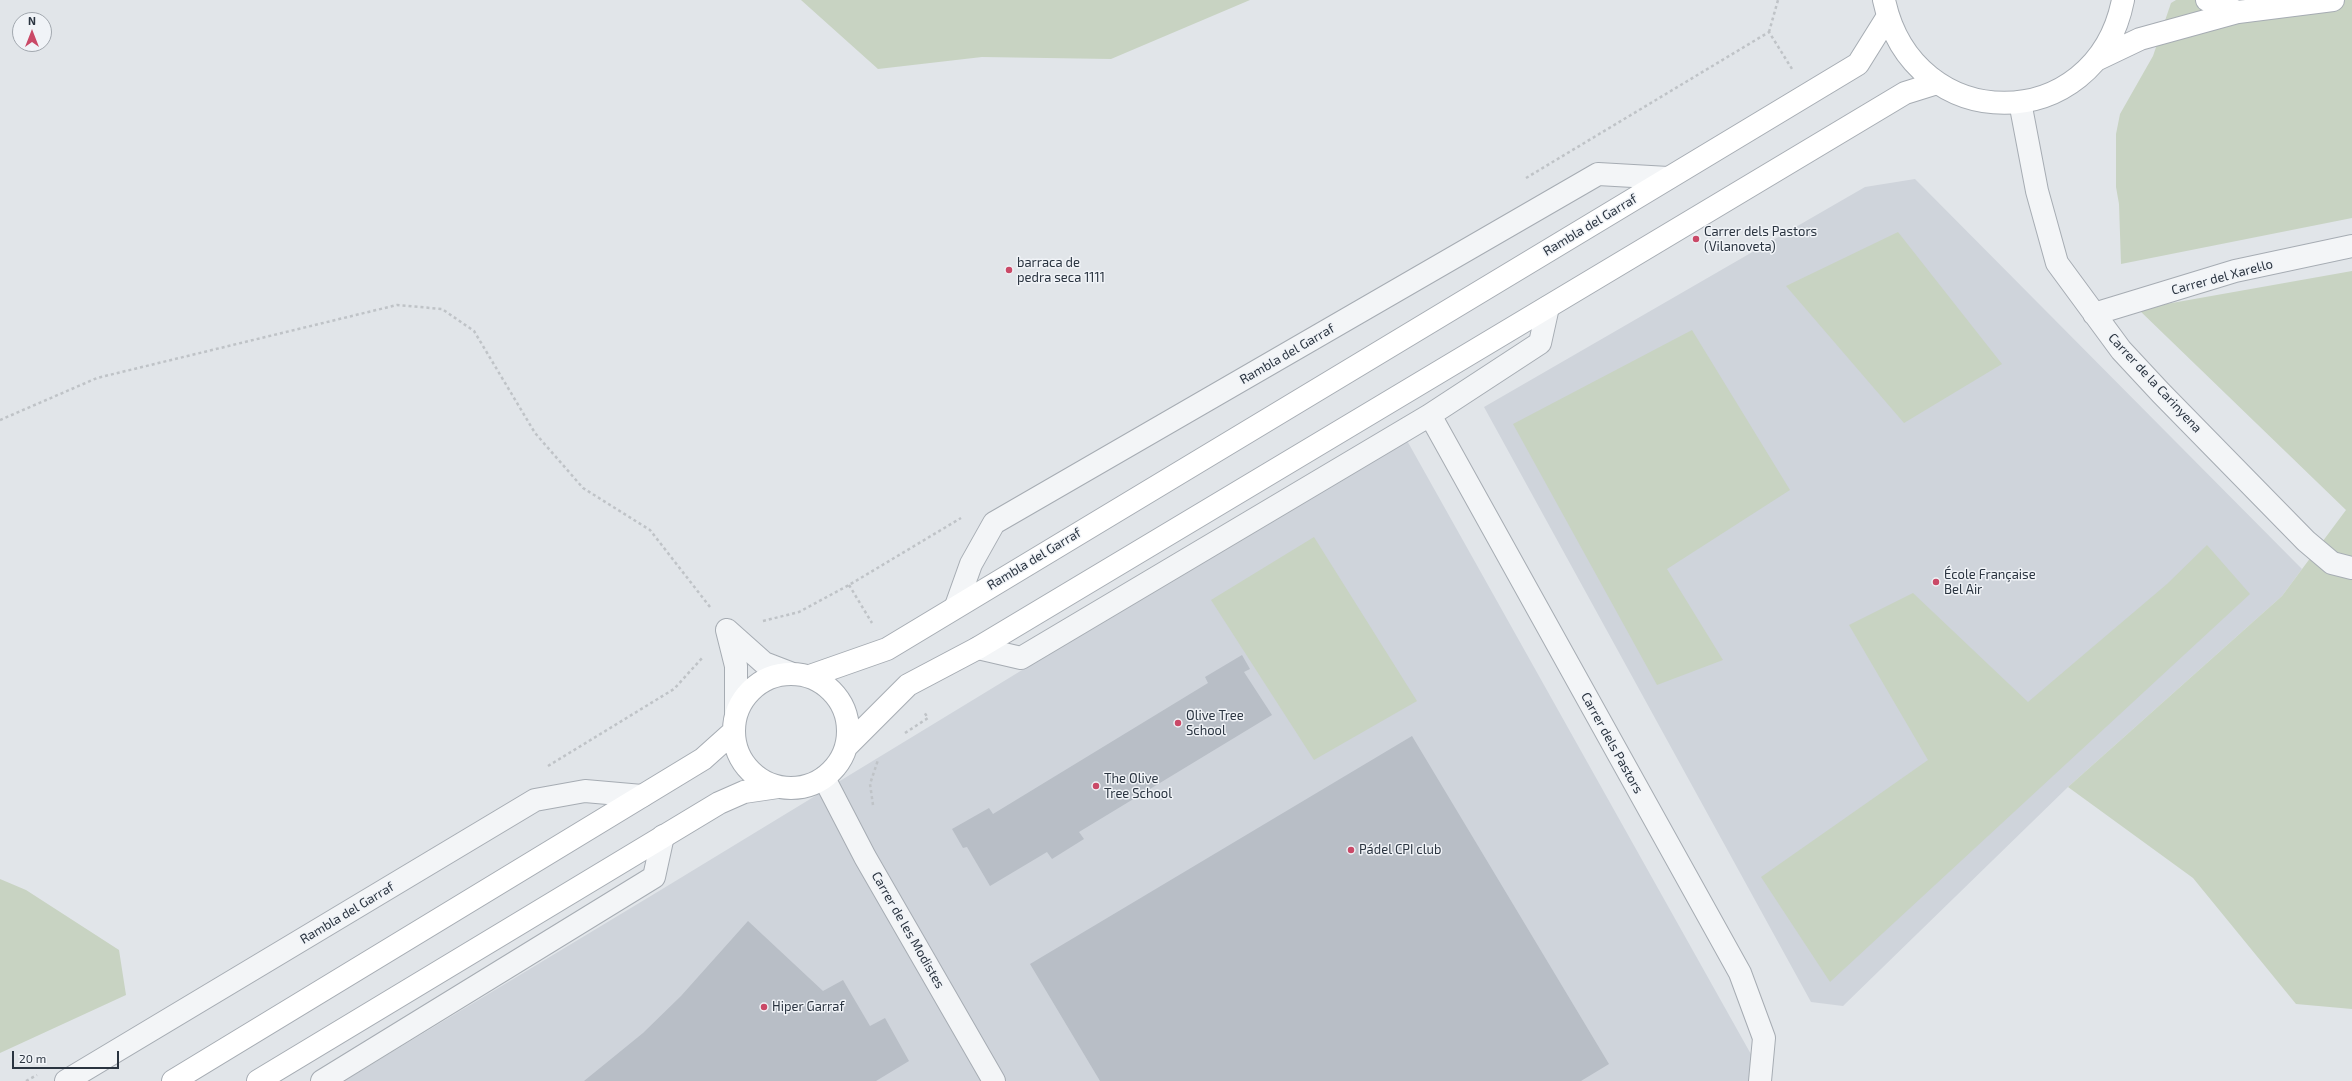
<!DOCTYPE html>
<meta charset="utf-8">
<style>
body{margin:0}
#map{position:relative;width:2352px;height:1081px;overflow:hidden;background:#e1e5e9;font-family:"Exo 2",sans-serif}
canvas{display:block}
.north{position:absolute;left:12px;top:12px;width:40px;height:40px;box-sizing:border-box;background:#f0f3f7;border:1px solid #a1a7ae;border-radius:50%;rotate:0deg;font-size:11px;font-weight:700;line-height:16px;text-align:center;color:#2a3440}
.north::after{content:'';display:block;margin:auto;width:14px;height:18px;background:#ca4967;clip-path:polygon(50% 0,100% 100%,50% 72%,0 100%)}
.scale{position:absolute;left:12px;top:1051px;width:107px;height:18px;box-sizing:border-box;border:2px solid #2a3440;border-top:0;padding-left:5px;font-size:12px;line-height:14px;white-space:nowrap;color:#2a3440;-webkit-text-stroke:3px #f0f3f7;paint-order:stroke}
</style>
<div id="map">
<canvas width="2352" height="1081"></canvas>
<div class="north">N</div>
<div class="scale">20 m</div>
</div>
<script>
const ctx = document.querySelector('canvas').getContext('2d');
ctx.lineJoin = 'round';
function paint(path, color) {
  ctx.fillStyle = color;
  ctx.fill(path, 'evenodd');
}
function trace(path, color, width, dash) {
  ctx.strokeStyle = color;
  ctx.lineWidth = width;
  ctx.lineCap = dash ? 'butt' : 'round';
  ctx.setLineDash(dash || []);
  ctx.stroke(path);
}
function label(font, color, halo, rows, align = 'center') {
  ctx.font = font + ' "Exo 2",sans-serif';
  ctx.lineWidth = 3;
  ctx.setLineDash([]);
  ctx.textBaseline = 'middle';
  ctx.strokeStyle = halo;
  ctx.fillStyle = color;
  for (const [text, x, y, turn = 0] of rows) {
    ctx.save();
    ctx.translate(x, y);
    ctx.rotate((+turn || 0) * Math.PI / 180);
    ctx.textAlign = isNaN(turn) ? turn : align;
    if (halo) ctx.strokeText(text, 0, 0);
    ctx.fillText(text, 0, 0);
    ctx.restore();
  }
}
const built = new Path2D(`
 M1915,179L2302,569L2282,596L2068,787L1843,1006L1811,1002L1484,407L1865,187Z
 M1405,437L1766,1081H344L664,888Z`);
const green = new Path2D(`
 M801,0H1250L1111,59L982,57L878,69Z
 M2176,0H2352V218L2121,264L2119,204L2116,187V134L2120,114L2153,56L2171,3Z
 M1898,232L2002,364L1904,423L1786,286Z
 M2352,271V1009L2296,1004L2193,878L2068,787L2282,596L2346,510L2138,309Z
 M1692,330L1790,490L1667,569L1723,660L1657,685L1513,424Z
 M1314,537L1417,701L1314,760L1211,600Z
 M2207,545L2250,594L1830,982L1761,877L1928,760L1849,625L1913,593L2028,702L2167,584Z
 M0,879L26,890L119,950L126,995L0,1053Z`);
const building = new Path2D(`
 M1242,655L1250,669L1244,672L1272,715L1079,832L1084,839L1052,859L1047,852L990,886L967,847L963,848L952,829L989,808L993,814L1208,683L1205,677Z
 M1412,736L1609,1064L1581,1081H1100L1030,964Z
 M748,921L823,991L843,980L870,1026L885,1018L909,1061L876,1081H584L643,1033L681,996Z`);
const path = new Path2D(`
 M1769,32L1778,0
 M1526,178L1769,32L1792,69
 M0,420L97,378L397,305L442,309L474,331L535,433L583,488L650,530L710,607
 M849,585L872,623
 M763,621L799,612L849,585L961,518
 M905,733L928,718L924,712
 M548,766L674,689L703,657
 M873,805L870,784L878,760
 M26,1081L37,1075`);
const street = new Path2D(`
 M2020,102L2037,191L2057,263L2121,350L2161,393L2306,541L2332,563L2352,568
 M2094,314L2235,271L2352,246
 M1430,415L1740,973L1764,1038L1760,1081
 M956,606L971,564L994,523L1598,174L1668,178
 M727,630L736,666V712
 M727,630L764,663L790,673
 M978,648L1021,658L1430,415L1540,343L1548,307
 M824,778L865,857L994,1081
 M66,1081L535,800L585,791L642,796
 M322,1081L654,877L663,836`);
const secondary = new Path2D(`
 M1884,0C1913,137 2096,137 2123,0
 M2207,0L2238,12
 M2096,60L2140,39L2238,12L2333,0
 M734 731a57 57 0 1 1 114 0a57 57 0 1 1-114 0Z
 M810,676L887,649L1858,64L1888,16
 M847,746L908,685L978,648L1905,93L1937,83
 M173,1081L703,759L732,733
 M258,1081L719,803L744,792L778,787`);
const markers = [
 [1696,239,4,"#ca4967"],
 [1009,270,4,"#ca4967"],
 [1936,582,4,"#ca4967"],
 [1178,723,4,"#ca4967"],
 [1096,786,4,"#ca4967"],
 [1351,850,4,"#ca4967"],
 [764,1007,4,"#ca4967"]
];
const streetNames = [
 ["Rambla del Garraf",1590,225,-31],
 ["Carrer del Xarel·lo",2222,277,-15],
 ["Rambla del Garraf",1287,354,-30],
 ["Carrer de la Carinyena",2155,383,47],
 ["Rambla del Garraf",1034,559,-31],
 ["Carrer dels Pastors",1612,743,61],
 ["Rambla del Garraf",347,913,-31],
 ["Carrer de les Modistes",908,930,60]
];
const poiNames = [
 ["Carrer dels Pastors",1704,232],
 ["(Vilanoveta)",1704,247],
 ["barraca de",1017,263],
 ["pedra seca 1111",1017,278],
 ["École Française",1944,575],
 ["Bel Air",1944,590],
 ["Olive Tree",1186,716],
 ["School",1186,731],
 ["The Olive",1104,779],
 ["Tree School",1104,794],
 ["Pádel CPI club",1359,850],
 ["Hiper Garraf",772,1007]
];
paint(built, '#cfd4db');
paint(green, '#c8d3c2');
paint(building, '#b8bec6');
trace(street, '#a6acb3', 24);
trace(secondary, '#a6acb3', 24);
trace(path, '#bfc3c7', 2.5, [3, 3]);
trace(street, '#f3f5f7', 22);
trace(secondary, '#fff', 22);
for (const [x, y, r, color] of markers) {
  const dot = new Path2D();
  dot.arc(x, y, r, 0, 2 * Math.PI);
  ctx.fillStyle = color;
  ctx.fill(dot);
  trace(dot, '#f0f3f7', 1.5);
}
label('13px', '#2a3440', '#f0f3f7', streetNames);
label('13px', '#2a3440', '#f0f3f7', poiNames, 'left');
</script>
